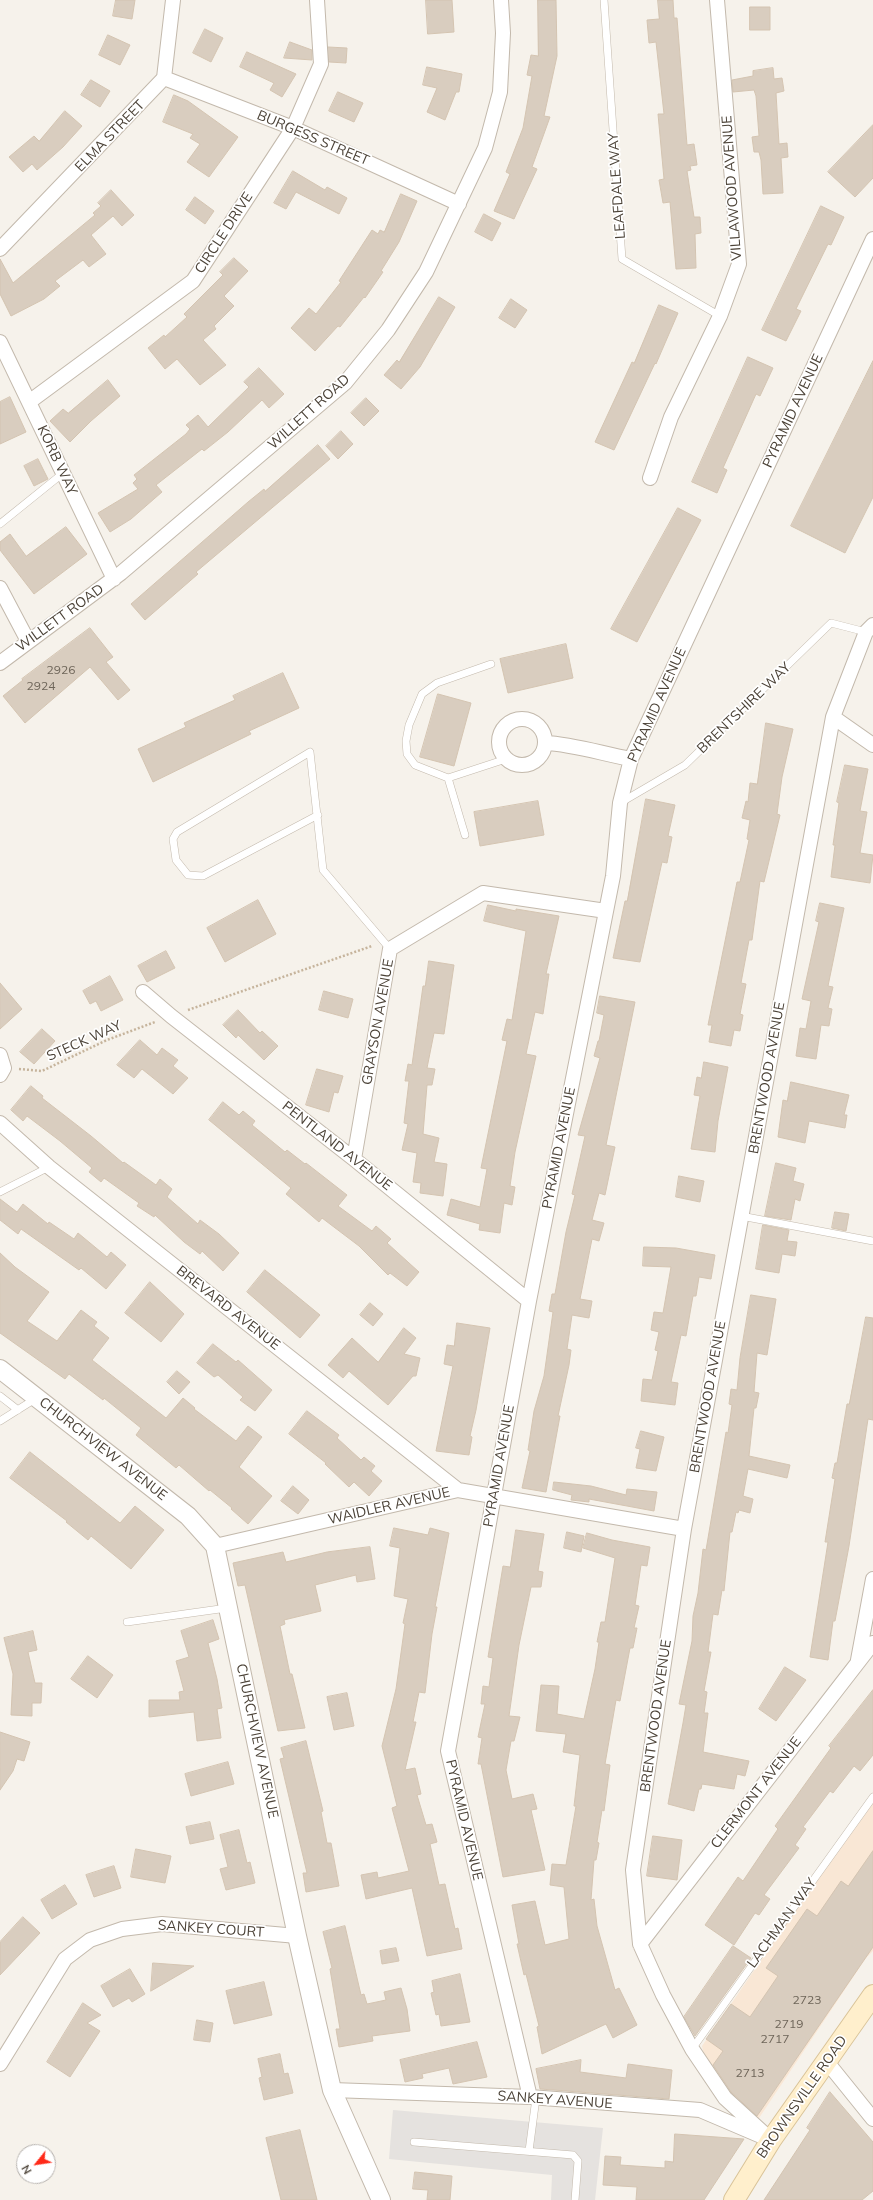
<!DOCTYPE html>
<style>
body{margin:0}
#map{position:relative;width:873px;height:2200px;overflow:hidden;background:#f6f2eb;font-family:Mulish,sans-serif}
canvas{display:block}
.north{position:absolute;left:16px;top:2144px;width:40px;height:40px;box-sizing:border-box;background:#fff;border:1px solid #b7b3af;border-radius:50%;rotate:240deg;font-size:11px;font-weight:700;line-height:16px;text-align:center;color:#4b4237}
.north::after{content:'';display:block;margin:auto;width:14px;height:18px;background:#ff2a19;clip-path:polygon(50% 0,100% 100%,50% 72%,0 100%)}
</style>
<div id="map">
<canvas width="873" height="2200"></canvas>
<div class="north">N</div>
</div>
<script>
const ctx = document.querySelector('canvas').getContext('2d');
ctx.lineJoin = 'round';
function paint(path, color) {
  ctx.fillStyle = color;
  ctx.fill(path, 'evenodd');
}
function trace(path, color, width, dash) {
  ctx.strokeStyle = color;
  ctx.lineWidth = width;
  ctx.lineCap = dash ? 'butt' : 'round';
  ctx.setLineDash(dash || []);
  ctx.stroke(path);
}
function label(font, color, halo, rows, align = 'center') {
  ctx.font = font + ' Mulish,sans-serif';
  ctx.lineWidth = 3.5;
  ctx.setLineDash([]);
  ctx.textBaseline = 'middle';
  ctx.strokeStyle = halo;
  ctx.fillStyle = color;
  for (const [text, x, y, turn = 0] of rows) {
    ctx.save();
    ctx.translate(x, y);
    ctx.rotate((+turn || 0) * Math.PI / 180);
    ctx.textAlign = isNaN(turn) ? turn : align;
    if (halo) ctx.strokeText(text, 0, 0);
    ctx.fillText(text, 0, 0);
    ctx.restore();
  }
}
const commercial = new Path2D(`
 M873,1802V1951L866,1958L757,2121L732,2100L706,2064L702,2046L815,1882Z`);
const parking = new Path2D(`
 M393,2110L603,2128L595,2200H551L552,2175L389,2159Z`);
const building = new Path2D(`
 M116,0H135L132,19L113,16Z
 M426,0H452L454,32L428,34Z
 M538,0H556L557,56L544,116L550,117L532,167L537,169L514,219L494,211L510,174L506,172L523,128L532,76L527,75L531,55L538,56Z
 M658,0H673L674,18H677L687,145L694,144L697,165L690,166L691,170L687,171L694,217H700L701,233L695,234L696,268L676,269L670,202L663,203L659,180L664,179L658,114H664L656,42L649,43L647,20L659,19Z
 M750,7H770V30H750Z
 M205,29L223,38L211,62L193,53Z
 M108,35L130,45L120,65L99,55Z
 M290,42L312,50V60L284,58Z
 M328,47L347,48L346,63L329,62Z
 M247,52L296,74L282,97L270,90L274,83L240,67Z
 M427,67L462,74L459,92H456L445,120L427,112L437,88L423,85Z
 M773,68L774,79L782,78L784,91L776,93L779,144L787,143L788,157L781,158L783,193L763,194L761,160L759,152H754L752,137L759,136L756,96L754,90L733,92L732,80L753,76V71Z
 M91,80L110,91L100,107L81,95Z
 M338,92L363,103L354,122L329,111Z
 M174,95L188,101L238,137L209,177L187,162L200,144L190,138L193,134L163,122Z
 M65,111L82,126L63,147L37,170L32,164L23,172L9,157L34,136L39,141Z
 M873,125V178L855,197L828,172Z
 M293,171L325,190L327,187L347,198L339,214L296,192L286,209L274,203Z
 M111,190L134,215L122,226L113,216L91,235L106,254L89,267L83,260L55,281L60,286L44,299L11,316L0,294V259L13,283L95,215L93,213L101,206L98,203Z
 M401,194L417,201L399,242L381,271L383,272L365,298L364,297L340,327L338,326L315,351L291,328L309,308L316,314L341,282L339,281L372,230L378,234L380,230L384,232Z
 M195,197L214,211L205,224L186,210Z
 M821,206L844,217L831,245L828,244L796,309L801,311L786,341L762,330Z
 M484,214L501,223L492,241L475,232Z
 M234,258L248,271L224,296L234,306L214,326L216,329L203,340L226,365L200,385L177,359L165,369L148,348L164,335L165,337L187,317L184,314L223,275L220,272Z
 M439,297L455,307L420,367L401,389L384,375L397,360L399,362Z
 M511,299L527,310L515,328L499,318Z
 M659,305L678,313L656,364L655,363L614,450L595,442L632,362L634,363Z
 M748,357L773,368L760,396L756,394L723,468L727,470L717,493L692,482Z
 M873,361V497L845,553L791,526Z
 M259,368L284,394L269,408L262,400L228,432L204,451L202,449L156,485L162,492L131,519L110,532L98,513L138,489L133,483L137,479L134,475L186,434L190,429L186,425L198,415L208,427L249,387L244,382Z
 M108,380L120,396L91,421L70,442L50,421L63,409L68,413Z
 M10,397L26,432L0,444V402Z
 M366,398L379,411L364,426L351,413Z
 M341,431L353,444L338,459L326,446Z
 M318,445L330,459L196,572L198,574L145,620L131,604L248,502L264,489L265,491Z
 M38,459L48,479L34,486L24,466Z
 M678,508L701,520L637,642L611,629Z
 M66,527L87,554L34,594L0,550V542L10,534L26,556Z
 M90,628L113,657L106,662L130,690L118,700L90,667L25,723L3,696L23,680L22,679Z
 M566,644L573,678L508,693L500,659Z
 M283,673L299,708L249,731L251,734L153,782L138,749L186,727L184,723L235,700L233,696Z
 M438,694L471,703L454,766L420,757Z
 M766,723L793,729L782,777L777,814L780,815L764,882L760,881L752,940H749L741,983L746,984L740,1014L743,1015L740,1031L734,1030L731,1046L709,1042L712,1025H708L737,882H740L749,840L747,839L750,820L742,818L746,801L748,802L750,783L757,784Z
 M845,765L868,769L860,811L867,812L860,853L873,855L870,883L831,877L835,845H833L839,803L837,802Z
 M646,799L675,805L668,836L672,837L667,863L662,862L640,962L613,958L625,901H627Z
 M538,801L544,835L480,846L474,812Z
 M258,900L276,934L225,962L207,928Z
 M820,903L844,908L828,986L833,987L828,1008L832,1009L829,1026L821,1025L816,1059L796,1056L800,1028L806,1029L811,1001L802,999L819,922L816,921Z
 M488,905L516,911V909L559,916L546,974H549L543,1014L535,1012L526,1054L536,1056L515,1152L510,1186L515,1187L512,1205L504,1203L500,1233L479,1230L480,1224L447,1215L451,1199L480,1207L487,1169L481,1168L507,1041L502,1040L507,1019L512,1020L526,931L484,921Z
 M166,951L175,968L147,982L138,966Z
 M429,961L454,965L444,1034L434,1033L427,1068L435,1069L432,1085H427L423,1134L439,1138L434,1162L447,1164L443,1196L420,1193L421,1183L413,1182L417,1153L402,1150L408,1124L404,1123L409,1081H405L408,1064L412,1065L423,986H425Z
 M110,976L123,1000L101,1011L96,1001L90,1004L83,991Z
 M0,983L22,1009L0,1029Z
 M324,991L353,999L348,1018L319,1010Z
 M600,996L635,1002L606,1145L615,1147L605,1195L599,1193L592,1220L604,1223L599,1241L592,1239L580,1299L592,1301L589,1318L572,1315L567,1349L571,1350L569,1365L558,1416H560L546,1492L522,1488L530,1451L528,1450L534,1411L544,1376L553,1312L549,1311L552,1294H555L566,1232L575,1195L572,1194L585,1136L578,1135L600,1058L594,1056L598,1041H599L604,1015L597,1013Z
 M238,1010L260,1033L262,1031L278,1046L264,1060L238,1035L236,1038L223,1025Z
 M42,1029L55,1041L34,1064L20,1052Z
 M140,1040L157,1055L162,1048L178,1060L173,1066L188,1078L173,1094L142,1069L134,1078L117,1065Z
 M704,1062L728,1067L718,1121L715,1152L691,1149L700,1096L694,1095L697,1077L701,1078Z
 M317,1069L343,1076L338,1093L334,1092L329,1112L306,1105Z
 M791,1082L849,1095L844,1115H847L845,1128L809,1121L805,1143L778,1137L783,1100L787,1101Z
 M31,1086L43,1096L42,1098L91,1136L123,1163L124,1162L156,1185L160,1179L172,1189L167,1197L198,1224L200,1220L219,1234L239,1253L223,1271L202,1251L200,1254L184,1242L155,1215L154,1217L137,1206L139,1203L104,1178L101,1182L89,1172L92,1168L60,1141L27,1116L23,1121L11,1110Z
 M223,1102L239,1115L243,1111L255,1121L252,1125L285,1152L287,1150L305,1164L306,1163L347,1195L338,1206L372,1231L376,1226L391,1239L387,1243L419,1272L407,1286L390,1273L388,1275L359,1246L322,1218L319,1222L305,1210L286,1194L291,1188L209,1120Z
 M776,1163L796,1168L793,1181L804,1184L800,1201L795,1199L791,1220L765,1216Z
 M679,1176L704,1181L700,1202L676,1197Z
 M0,1199L17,1212L23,1204L48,1224L49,1222L74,1239L78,1233L107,1257L111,1252L126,1265L106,1289L81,1268L79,1270L21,1229L18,1234L0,1220Z
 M835,1212L849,1214L846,1231L832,1228Z
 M763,1225L789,1230L787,1241L797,1242L795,1256L782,1254L779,1273L756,1269Z
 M644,1247L676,1248L715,1255L711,1279L699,1277L696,1296H693L686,1336L681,1335L671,1382L678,1383L675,1405L641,1401L643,1379L652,1380L658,1351L655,1350L659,1332L651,1330L654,1312L663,1313L671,1267L643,1266Z
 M0,1253L15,1267L49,1292L27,1321L57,1341L81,1310L97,1322L94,1326L109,1338L92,1360L166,1418L183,1398L195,1408L194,1409L236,1441L248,1426L262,1437L239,1467L272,1496L248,1524L231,1509L232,1508L210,1490L209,1491L179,1465L176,1468L136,1435L141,1428L104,1398L103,1400L69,1374L65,1379L0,1333Z
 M265,1270L320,1315L300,1338L247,1292Z
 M150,1282L184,1314L161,1342L125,1313Z
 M751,1295L776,1299L767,1355L757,1353L754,1392L759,1393L756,1408H754L749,1456L790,1465L787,1478L748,1469L743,1496L753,1499L750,1513L739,1510L738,1513L736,1512L732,1532H730L724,1591L722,1590L718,1615L713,1614L708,1652H711L704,1691L707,1692L704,1713H708L703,1752L749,1761L745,1776L737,1774L734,1789L702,1784L701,1789H699L694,1811L668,1804L683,1723L686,1705L679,1704L692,1641L693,1616L698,1593L703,1549L706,1550L726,1432L728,1433L732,1405L729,1404L731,1389L737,1390L740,1358Z
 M370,1303L383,1314L373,1326L360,1315Z
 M866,1317L873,1318V1420L868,1419L849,1546L835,1621H833L828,1660L810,1657L828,1542H825L835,1479L832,1478L835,1463H837L847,1404H849Z
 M457,1323L490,1328L476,1410L470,1436L472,1437L469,1455L436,1451L453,1366L444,1364L447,1345L454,1346Z
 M404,1328L416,1338L404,1354L420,1358L416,1376H413L388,1405L349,1371L343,1378L328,1365L352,1338L378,1362Z
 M213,1344L236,1362L238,1360L272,1390L255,1411L240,1400L243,1397L218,1375L214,1377L197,1363Z
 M177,1371L190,1382L179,1394L167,1382Z
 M307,1411L339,1435L337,1438L361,1460L364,1457L375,1466L371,1471L382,1481L369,1496L354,1482L349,1487L325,1464L326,1463L289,1434Z
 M641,1431L664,1437L656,1471L636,1468L640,1449L636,1448Z
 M30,1452L120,1523L135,1506L164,1530L131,1569L91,1536L88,1540L66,1522L67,1521L10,1478Z
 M554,1482L591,1486L626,1495L627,1489L657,1492L654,1511L589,1499V1502L571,1500L572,1495L553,1490Z
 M293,1486L309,1500L298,1514L281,1501Z
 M394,1528L428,1535L430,1528L449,1533L435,1607H437L432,1634L425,1693L419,1692L413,1722H416L405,1770L415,1768L421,1794L417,1795L426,1825L432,1824L437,1842L430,1844L439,1885L445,1884L455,1929L458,1928L462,1949L427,1956L412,1888L366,1899L361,1875L377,1872L378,1878L409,1871L392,1808L397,1806L382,1746L396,1689L405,1624L403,1623L408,1599L394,1596L400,1548L390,1546Z
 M516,1530L544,1534L538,1571L543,1572L541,1587H531L519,1645L509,1716L520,1717L514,1741H511L506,1770L512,1799L533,1794L537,1809L531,1810L545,1870L503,1877L481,1764H478L482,1738L478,1737L485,1704H481L483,1686L489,1687L493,1658L488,1657L503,1566L510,1567Z
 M567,1532L584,1536L581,1552L564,1548Z
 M587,1533L612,1540L650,1547L647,1566L641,1565L635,1605L639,1606L634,1628H637L633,1648H630L620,1701L616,1700L605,1764L610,1765L604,1811L602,1810L597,1842L599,1843L596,1860H594L591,1900L594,1899L597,1926L615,1990L619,1988L637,2025L613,2038L606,2024L542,2054L537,2027L539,2026L526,1974L524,1975L517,1944H519L512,1905L535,1901L545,1945L569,1939L564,1887L550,1885L552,1864L566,1865L576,1806H574L580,1755L563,1752L566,1734L536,1731L541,1685L559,1686L557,1714L584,1719L595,1669L599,1642H597L601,1622H605L615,1558L583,1548Z
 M370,1547L375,1579L357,1582L356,1575L315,1585L321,1611L284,1620L285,1624L280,1626L290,1674H292L305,1728L278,1731L245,1585L238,1586L233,1563L283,1552L286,1562L327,1552Z
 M213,1620L219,1639L208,1643L217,1679L222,1708L217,1709L221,1738L197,1741L194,1712L149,1717V1700H180L179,1692L184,1691L176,1661L189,1657L181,1631Z
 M33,1631L37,1650L28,1652L35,1683H42L41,1703H32V1716L11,1715L13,1674L4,1638Z
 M88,1656L113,1675L97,1698L71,1679Z
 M785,1667L806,1680L776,1721L759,1709Z
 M873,1690V1755L860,1771L854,1766L833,1793L830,1791L803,1827L806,1829L795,1845L799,1848L764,1895L770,1899L759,1915L755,1913L734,1945L705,1925L738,1877L743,1881L778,1829L775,1826L831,1748L829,1746Z
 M347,1693L354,1726L334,1730L327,1697Z
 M0,1732L30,1742L24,1761L17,1759L13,1771L0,1790Z
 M306,1741L323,1811L321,1812L327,1843H331L339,1886L306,1892L303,1873H307L280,1759L284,1758L281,1748Z
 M228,1762L234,1784L191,1796L185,1774Z
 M210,1822L214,1839L190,1844L186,1827Z
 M239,1830L247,1863L250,1862L255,1883L226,1890L220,1869L228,1867L220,1835Z
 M653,1836L682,1840L677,1880L647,1876Z
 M136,1849L171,1856L165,1883L131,1877Z
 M873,1851V1947L757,2116L731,2092L713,2065L723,2051L706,2039L731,2004L750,2017L778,1976L766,1968L807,1909L817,1916L841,1881L848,1886Z
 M114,1866L121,1888L94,1897L86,1875Z
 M65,1885L77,1904L52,1919L41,1900Z
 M23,1917L40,1933L0,1975V1942Z
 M345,1926L361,1995L364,1994L367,2004L386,2000L384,1992L401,1988L407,2009L410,2031L372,2036L373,2041L339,2047L336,2029H340L330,1969L332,1968L323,1932Z
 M733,1946L751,1958L695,2036L684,2017Z
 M396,1948L399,1961L382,1964L380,1951Z
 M153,1963L194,1966L151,1991Z
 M130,1969L145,1994L132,2002L129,1998L113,2007L101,1986Z
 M460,1974L470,2022L441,2026L439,2014L436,2015L431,1993L434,1992L432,1981Z
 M264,1982L272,2015L234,2024L226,1991Z
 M83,2003L101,2015L87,2023L100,2031L70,2077L47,2062Z
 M197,2020L213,2023L210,2042L194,2040Z
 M477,2042L487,2077L453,2084L449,2068L422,2074L423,2078L405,2082L400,2060Z
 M280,2054L284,2074L288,2073L293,2093L264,2100L259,2078L262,2077L258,2059Z
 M581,2060L580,2072L626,2078L628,2064L672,2070L669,2099L540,2089L536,2069Z
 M830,2092L873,2142V2191L862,2200H764L810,2130L807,2128Z
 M300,2130L317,2200H281L266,2138Z
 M675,2134L744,2139L704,2200H636L637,2187L603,2185L605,2156L621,2157L620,2165L665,2168V2161L673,2162Z
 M415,2172L452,2176L450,2200H427L428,2190L413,2189Z`);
const path = new Path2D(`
 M188,1010L372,946
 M19,1069L42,1071L107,1040L155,1022`);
const service = new Path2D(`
 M604,0L622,259L720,316
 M0,524L62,474
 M448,778L415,765L407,754L406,741L409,725L422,694L437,683L491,664
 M620,803L685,765L831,623L866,632
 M318,815L203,876L188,875L176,860L173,839L177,832L310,752L323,870L390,949
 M465,835L448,778L506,759
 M0,1192L49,1167
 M741,1216L873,1241
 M0,1396L18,1410
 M0,1421L35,1399
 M127,1622L227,1608
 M692,2049L873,1797
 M414,2142L573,2155L578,2161L575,2200
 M529,2151L536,2098`);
const minor = new Path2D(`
 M164,78L293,128L459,204
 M0,249L164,78L173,0
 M0,342L114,579
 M29,402L193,281L293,128L321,64L317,0
 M650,478L671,417L720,316L739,264L717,0
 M0,588L28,641
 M0,663L121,573L345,383L388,330L426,272L485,148L500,92L503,33L501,0
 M833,717L873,745
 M499 742a23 23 0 1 1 46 0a23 23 0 1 1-46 0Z
 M545,743C573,744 603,754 631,759
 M143,992L171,1016L354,1159L529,1301
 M0,1055L4,1068L0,1075
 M0,1123L49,1167L458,1490
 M354,1159L390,949L483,893L606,911
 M215,1546L458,1490L684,1529
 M858,1660L873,1579
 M640,1944L873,1643
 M827,2062L873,2119
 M0,2064L65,1959L90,1940L122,1929L162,1924L297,1936
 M332,2090L530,2097L700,2110L761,2136
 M530,2097L448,1751L529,1301L613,876L620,803L631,759L873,239
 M771,2140L725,2098L692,2049L663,1995L640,1944L633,1870L684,1529L833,717L866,632L873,625`);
const tertiary = new Path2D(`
 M0,1369L188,1516L215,1546L297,1936L332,2090L381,2200`);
const secondary = new Path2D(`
 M734,2200L771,2140L873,1995`);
const numberNames = [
 ["2926",61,670],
 ["2924",41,686],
 ["2723",807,2000],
 ["2719",789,2024],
 ["2717",775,2039],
 ["2713",750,2073]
];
const streetNames = [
 ["ELMA STREET",110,136,-46],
 ["BURGESS STREET",313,138,23],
 ["LEAFDALE WAY",617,186,-94],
 ["VILLAWOOD AVENUE",732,188,-94],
 ["CIRCLE DRIVE",224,233,-57],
 ["PYRAMID AVENUE",793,411,-65],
 ["WILLETT ROAD",309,412,-42],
 ["KORB WAY",57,460,65],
 ["WILLETT ROAD",60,618,-36],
 ["PYRAMID AVENUE",657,705,-66],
 ["BRENTSHIRE WAY",744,708,-44],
 ["GRAYSON AVENUE",378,1022,-80],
 ["STECK WAY",84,1041,-24],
 ["BRENTWOOD AVENUE",767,1078,-80],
 ["PENTLAND AVENUE",337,1146,38],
 ["PYRAMID AVENUE",559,1148,-79],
 ["BREVARD AVENUE",228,1308,38],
 ["BRENTWOOD AVENUE",708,1397,-80],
 ["CHURCHVIEW AVENUE",103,1449,38],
 ["PYRAMID AVENUE",499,1466,-80],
 ["WAIDLER AVENUE",389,1506,-13],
 ["BRENTWOOD AVENUE",656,1716,-82],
 ["CHURCHVIEW AVENUE",257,1741,78],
 ["CLERMONT AVENUE",756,1793,-52],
 ["PYRAMID AVENUE",464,1820,77],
 ["LACHMAN WAY",782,1923,-54],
 ["SANKEY COURT",211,1929,4],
 ["BROWNSVILLE ROAD",802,2097,-55],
 ["SANKEY AVENUE",555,2100,4]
];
paint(commercial, '#f9e7d5');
paint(parking, '#e5e2df');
paint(building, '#d9cdbf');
trace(building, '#d4c4b1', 1);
trace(service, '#c3b9ac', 8);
trace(minor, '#c3b9ac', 16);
trace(tertiary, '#c3b9ac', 20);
trace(secondary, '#d9c398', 22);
trace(path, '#c6b49c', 2.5, [2, 2]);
trace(service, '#fff', 7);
trace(minor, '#fff', 14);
trace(tertiary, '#fff', 18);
trace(secondary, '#ffefcc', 20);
label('12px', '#6e6559', null, numberNames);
label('14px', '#4b4237', '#fff', streetNames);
</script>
